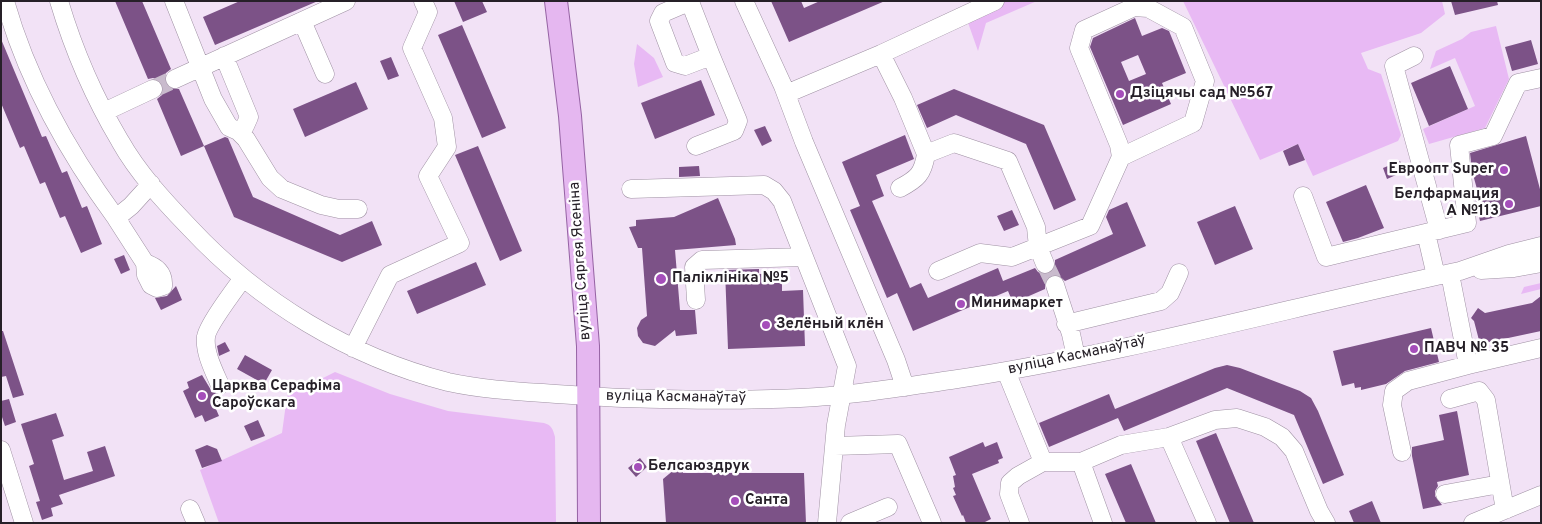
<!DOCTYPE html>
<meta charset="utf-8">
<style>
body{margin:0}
#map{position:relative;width:1542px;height:524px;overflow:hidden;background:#f2e2f6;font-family:Overpass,sans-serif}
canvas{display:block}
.frame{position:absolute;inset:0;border:2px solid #262028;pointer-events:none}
</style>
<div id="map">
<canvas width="1542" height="524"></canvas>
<div class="frame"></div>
</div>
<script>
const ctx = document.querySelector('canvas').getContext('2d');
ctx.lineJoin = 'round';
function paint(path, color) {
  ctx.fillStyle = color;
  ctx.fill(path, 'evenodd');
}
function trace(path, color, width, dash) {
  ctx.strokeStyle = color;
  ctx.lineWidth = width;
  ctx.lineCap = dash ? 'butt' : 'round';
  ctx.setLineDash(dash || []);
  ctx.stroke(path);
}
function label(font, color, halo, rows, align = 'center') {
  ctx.font = font + ' Overpass,sans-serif';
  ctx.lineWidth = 5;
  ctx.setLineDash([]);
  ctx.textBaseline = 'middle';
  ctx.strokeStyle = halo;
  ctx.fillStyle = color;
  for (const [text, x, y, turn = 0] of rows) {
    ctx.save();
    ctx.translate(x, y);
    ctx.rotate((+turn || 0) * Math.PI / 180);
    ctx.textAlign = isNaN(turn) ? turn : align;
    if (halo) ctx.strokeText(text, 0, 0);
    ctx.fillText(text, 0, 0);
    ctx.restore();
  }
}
const green = new Path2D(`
 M1004,1H1037L986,23L978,51L966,17Z
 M1183,1H1442L1445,14L1421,33L1361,53L1368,69L1381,74L1401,135L1398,141L1313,176L1298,144L1260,160Z
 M1496,26L1509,79L1485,128L1429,144L1423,129L1475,106L1455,58L1430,69L1436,51L1462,39L1471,32Z
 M637,44L654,58L663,77L638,87L634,64Z
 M1541,283V289L1521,294L1524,287Z
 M335,372L390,394L448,411L544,423C552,425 553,430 555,437L556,523H219L200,470L282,433L287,396Z`);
const building = new Path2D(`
 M115,1H142L171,69L166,73L165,83L169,88L179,89L204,146L181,156L157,99L162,95L163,85L159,80L153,78L148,79Z
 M240,1H318L215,45L203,17Z
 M454,1H482L487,12L463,22Z
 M771,1H801L804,8L820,1H885L789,42Z
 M1451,1H1497L1498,5L1455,15Z
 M1135,18L1142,36L1162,28L1169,31L1186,73L1162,83L1171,104L1123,125L1090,47L1093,38ZM1138,55L1146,74L1129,81L1121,62Z
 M462,25L506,128L482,138L438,35Z
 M1,39L42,137L46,136L62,173L67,171L82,208L87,206L102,244L81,253L65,216L60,218L45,182L40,184L24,146L20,148L1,103Z
 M1531,40L1538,64L1512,71L1505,47Z
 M391,57L399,76L388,80L380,61Z
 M1450,66L1468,109L1429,126L1411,83Z
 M701,80L715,115L655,139L641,103Z
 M356,82L368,109L305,137L293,109Z
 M954,89L1044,125L1076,200L1054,210L1026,144L956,115L927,128L917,105Z
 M765,126L772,141L762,146L754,130Z
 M905,135L914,159L876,175L884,196L872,201L910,288L921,283L928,298L998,268L1003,281L1035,268L1038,272L1043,274H1049L1055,266V260L1113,234L1106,217L1109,210L1127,202L1146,246L1065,281L1058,275H1051L1045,282V289L1013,303L1008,291L913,331L897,293L887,298L850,210L860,206L842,162Z
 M1526,136L1541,193V206L1480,221L1476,203L1474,189H1477L1472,171L1470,153Z
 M225,137L228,138L253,197L340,235L372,221L382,245L342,262L234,217L204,146Z
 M1298,144L1305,160L1289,166L1283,151Z
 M478,146L522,251L500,261L455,155Z
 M1400,161L1405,171L1387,179L1383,168Z
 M699,166L700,176L679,177V167Z
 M1366,185L1384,228L1358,238L1343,242L1326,202Z
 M718,198L735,239L736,245L675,250L680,310H695L697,334L676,336L675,330L655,346L643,343L638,336L637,328L641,320L647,316L642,248H638L629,227L636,226V220L674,217Z
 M1235,206L1253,249L1215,265L1197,222Z
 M1012,210L1019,225L1004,231L997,216Z
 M124,255L130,270L121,274L114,259Z
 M476,262L486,285L417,314L407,291Z
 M759,269V274L782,273V291L803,290L805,346L728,349L725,270Z
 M176,286L182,300L161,310L155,298L167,296Z
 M1541,296V331L1480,344L1474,321L1471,318L1478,308L1485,313L1532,303Z
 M1431,328L1439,362L1405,371L1386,384L1361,390V387L1355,388L1354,383L1342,386L1333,351Z
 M1,331H3L24,395L13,398L6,376L1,377Z
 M225,342L230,351L219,356L217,346Z
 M245,355L272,370L264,384L237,369Z
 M1227,365L1240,368L1300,391L1311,398L1318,411L1344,475L1323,484L1294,415L1227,388L1124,431L1118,418L1049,447L1039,423L1109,394L1115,409L1215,368Z
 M202,375L211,390L218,395L223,406L216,409L219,416L205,422L202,415L195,418L183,391L189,388L187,382Z
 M9,399L16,422L5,426L1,414V401Z
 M1457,411L1469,475L1437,482L1438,486L1435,491V496L1442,505L1423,509L1412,456V447L1444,440L1439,415Z
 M56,413L64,436L52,440L64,480L93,471L87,452L105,446L115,476L59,495L63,504L51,508L53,516L42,520L36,502L40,501L29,466L34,464L21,424Z
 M258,420L265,436L251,441L244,426Z
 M1216,433L1254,523H1230L1196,441Z
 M983,442L985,447L997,442L1003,458L998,460L999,463L972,474L991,519L983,523H966L963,515L962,516L953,496L956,495L953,488L955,487L953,476L956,475L949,457Z
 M207,445L217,449L222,461L202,468L195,450Z
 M640,458L647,467L636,477L628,468Z
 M1131,464L1156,523H1126L1105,474Z
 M675,469H683V473H804L806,523H666L663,479Z
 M1372,501L1381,523H1354L1349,511Z`);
const minorTunnel = new Path2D(`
 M153,89L175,79
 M1045,264L1055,285`);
const minor = new Path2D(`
 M5,1C27,79 69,154 116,218L131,206L151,184
 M59,1C73,48 95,99 120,141C138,173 164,201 190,228C259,302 350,357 448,382C480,389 511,391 543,393C570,395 597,397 623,398C682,400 741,401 800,398C850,396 901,387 951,380C1123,354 1291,307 1460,271L1509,254L1541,246
 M174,1L213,99L229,127L238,131L246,139L270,178L282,189L321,205L339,209H358
 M744,1L783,86L804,142L896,360L905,387
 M690,2L711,56L685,66L675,63L659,21L663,13L691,1
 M302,21L325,74
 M881,54L903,98L926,154L954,143L1008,161L1036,227L1038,247L1045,264
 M224,56L249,117L245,126L238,131
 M1414,56L1394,66L1439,230
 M175,79L346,1
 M786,94L881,54L995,1
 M104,112L153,89
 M696,146L734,131L738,121L711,56
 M900,188C917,179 923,174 926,154
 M631,189L764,185L774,191L782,201L847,366L836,425L827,523
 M1303,196L1326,257L1467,223L1459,145L1493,136L1518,83L1541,78
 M116,218L145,263L146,275L151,285L157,288L163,286C164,272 156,267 145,263
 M1426,233L1436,276
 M1481,270L1514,268L1541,263
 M938,271L980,253L1012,257L1090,226L1121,157L1119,145L1079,48L1084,30L1134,7L1148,8L1183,27L1205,81L1193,123L1121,157
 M1450,274L1468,365
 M1055,285L1071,334L1076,357
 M696,300L694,267L702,260L804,257
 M1066,324L1161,301L1170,293L1179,273
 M353,348L390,275L460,243L428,176L447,147L443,118L412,48L428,12L423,1
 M1006,371L1043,462
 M220,385C214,371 204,352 206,337C207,326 235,289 243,278
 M1450,399L1479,391L1486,400L1505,510
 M1169,437L1207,523
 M835,446L898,444L932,523
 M1,450L24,523
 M1402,452L1392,405L1394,391L1408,381L1468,365L1541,348
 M1081,462L1103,523
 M1445,494L1500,484
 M190,509L196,523
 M850,523L888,507
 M1020,523L1009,494L1010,483L1018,476L1043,462H1081L1121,445L1169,437L1215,420L1237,418L1265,427L1282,437L1294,451L1319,511L1326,523
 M1473,523L1541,495`);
const major = new Path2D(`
 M556,1L570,116L588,346L589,523`);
const markers = [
 [1120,94,5,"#a54eba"],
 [1504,170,5,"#a54eba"],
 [1509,204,5,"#a54eba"],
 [661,279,6,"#a54eba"],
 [961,304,5,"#a54eba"],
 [766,325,5,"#a54eba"],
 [1414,349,5,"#a54eba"],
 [202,396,5,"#a54eba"],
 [638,467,5,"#a54eba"],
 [735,501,5,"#a54eba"]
];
const poiNames = [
 ["Дзіцячы сад №567",1130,94],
 ["Евроопт Super",1494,170,"right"],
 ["Белфармация",1499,195,"right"],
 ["А №113",1499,212,"right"],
 ["Паліклініка №5",672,279],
 ["Минимаркет",971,304],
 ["Зелёный клён",776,325],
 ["ПАВЧ № 35",1424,349],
 ["Царква Серафіма",212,387],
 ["Сароўскага",212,404],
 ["Белсаюздрук",648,467],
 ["Санта",745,501]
];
const streetNames = [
 ["вуліца Сяргея Ясеніна",581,261,-94],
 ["вуліца Касманаўтаў",1077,356,-12],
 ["вуліца Касманаўтаў",676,398,1]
];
paint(green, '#e8b9f4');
paint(building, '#7c5287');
trace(minorTunnel, '#c9bbcd', 18, [18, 9]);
trace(minor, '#9f91a3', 19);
trace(major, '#9663a4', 24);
trace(minor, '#fff', 18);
trace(major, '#e5b7f0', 22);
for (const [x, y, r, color] of markers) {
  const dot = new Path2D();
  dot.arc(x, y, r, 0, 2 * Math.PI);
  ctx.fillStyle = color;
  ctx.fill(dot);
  trace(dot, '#fff', 2);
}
label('bold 15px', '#262028', '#fff', poiNames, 'left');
label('15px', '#262028', '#fff', streetNames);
</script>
